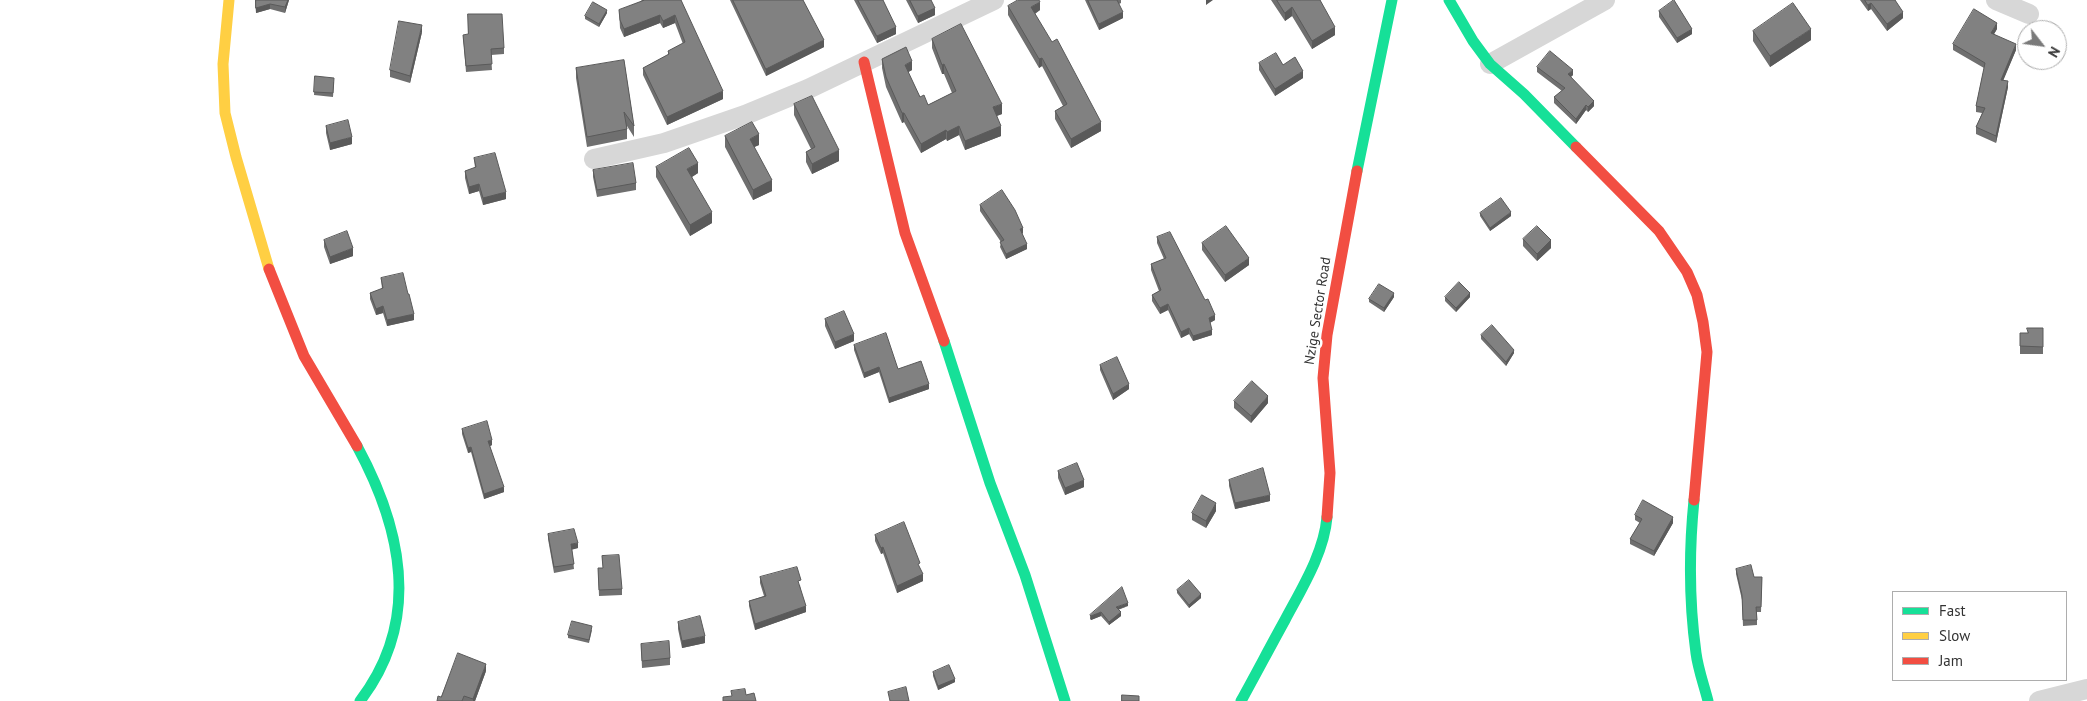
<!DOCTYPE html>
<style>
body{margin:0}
#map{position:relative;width:2087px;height:701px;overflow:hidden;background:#fff;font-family:"PT Sans",sans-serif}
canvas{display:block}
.legend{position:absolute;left:1892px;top:591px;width:175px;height:90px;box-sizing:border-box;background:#fff;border:1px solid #adadad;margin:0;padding:6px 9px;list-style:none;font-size:15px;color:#333}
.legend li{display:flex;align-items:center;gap:10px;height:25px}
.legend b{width:25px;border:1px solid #adadad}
.north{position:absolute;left:2017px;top:20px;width:50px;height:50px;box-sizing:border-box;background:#fff;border:1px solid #adadad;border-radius:50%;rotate:120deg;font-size:14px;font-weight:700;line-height:20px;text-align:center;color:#333}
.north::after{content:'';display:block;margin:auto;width:18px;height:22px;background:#7a7a7a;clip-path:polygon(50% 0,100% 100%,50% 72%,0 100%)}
</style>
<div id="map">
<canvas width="2087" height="701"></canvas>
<ul class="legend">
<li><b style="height:6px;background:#16e098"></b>Fast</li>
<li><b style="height:6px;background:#ffcf43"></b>Slow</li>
<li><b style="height:6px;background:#f24e42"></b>Jam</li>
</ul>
<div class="north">N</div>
</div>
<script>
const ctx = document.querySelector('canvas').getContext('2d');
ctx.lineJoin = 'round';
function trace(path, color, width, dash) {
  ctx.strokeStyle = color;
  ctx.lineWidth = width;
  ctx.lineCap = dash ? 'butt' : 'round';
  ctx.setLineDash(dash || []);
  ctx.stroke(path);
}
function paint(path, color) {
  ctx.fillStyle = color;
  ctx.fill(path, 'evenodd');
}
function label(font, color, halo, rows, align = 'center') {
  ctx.font = font + ' "PT Sans",sans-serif';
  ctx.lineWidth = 5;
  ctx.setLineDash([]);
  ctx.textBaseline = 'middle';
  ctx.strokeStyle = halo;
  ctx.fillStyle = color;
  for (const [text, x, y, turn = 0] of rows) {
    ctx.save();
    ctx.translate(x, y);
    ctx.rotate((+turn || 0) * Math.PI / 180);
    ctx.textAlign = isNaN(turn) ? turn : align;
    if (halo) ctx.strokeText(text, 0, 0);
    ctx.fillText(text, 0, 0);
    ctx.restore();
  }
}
const street = new Path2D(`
 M1996,0L2029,14
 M1490,64L1605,0
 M594,159L664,143L745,115L808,89L994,0
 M2039,701L2087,689`);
const fast = new Path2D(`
 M1449,0L1473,41L1490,64L1524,94L1576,147
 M1357,171L1392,0
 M944,341L990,483L1025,575L1065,701
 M357,446C402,529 422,620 360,701
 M1694,500C1689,550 1689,602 1696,653C1698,669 1704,685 1708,701
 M1241,701C1256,674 1270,647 1285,620C1302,588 1324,553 1327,517`);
const slow = new Path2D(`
 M229,0L223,64L225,113L236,157L269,269`);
const jam = new Path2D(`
 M864,62L905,233L944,341
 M1576,147L1659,231L1687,272L1697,295L1703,322L1707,352L1694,500
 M269,269L304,356L357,446
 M1327,517L1330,473L1323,378L1327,335L1357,171`);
const wall = new Path2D(`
 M255,0H289L285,13L270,9L256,13Z
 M641,0H681L723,99L667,125L643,75V68L668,55V51L683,44L675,23L663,28L660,23L624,37L620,28L619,10L642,1Z
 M730,0H803L824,47L766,76Z
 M854,0H883L896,34L877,43Z
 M906,0H931L935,15L918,23Z
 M1085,0H1121V3L1119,4L1123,18L1099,30Z
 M1271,0H1320L1335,35L1312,49L1292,16L1285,21Z
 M1860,0H1895L1903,18L1887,31L1871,9L1868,11Z
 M1008,6L1040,10L1035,14L1101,131L1071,148L1055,119V111L1063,106L1042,66L1039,68L1008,15Z
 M1659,11L1692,34L1677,43L1659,17Z
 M607,13L599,27L585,19V16Z
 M1997,29L1994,34L2016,50L2003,80L2008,87L1996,143L1976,134V127L1982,113L1976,112V106L1984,68L1953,50V44Z
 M1753,31L1811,40L1770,67L1753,41Z
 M422,32L410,83L390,77V70Z
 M463,35L504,48V54L491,55L492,70L466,72Z
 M932,39L1002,114L997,116L1001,136L965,150L959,135L947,141L946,139L921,153L904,122L902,123L886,87L882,68V59L912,70L908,72L920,97L928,105L952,93L944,74H942L932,48Z
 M624,60L634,126V137L627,126V139L587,147L576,78V68Z
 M1259,63L1283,65L1303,78L1275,96L1259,70Z
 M1537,67L1573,75L1571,77L1594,106L1588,112L1586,110L1576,124L1554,103V97L1562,91L1537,72Z
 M315,76L334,82L333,97L314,95Z
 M794,104L839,161L812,174L806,162V152L811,149L794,115Z
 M326,126L352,144L330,150L326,133Z
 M725,136L759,145L754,147L772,191L753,200L725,147Z
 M474,158L506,199L483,205L479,191L469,194L465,178V171L475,168Z
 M656,167L698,173L692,177L712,223L690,236L656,177Z
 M593,170L636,183V190L597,197L593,177Z
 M980,205L1023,233L1022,234L1027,249L1006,259L1000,247L1001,242L980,211Z
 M1480,213L1511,216L1490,231L1480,216Z
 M1157,237L1215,320L1210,323L1212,335L1193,341L1189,334L1181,338L1168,310L1160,314L1152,301V295L1159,291L1151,270V264L1164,259L1157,243Z
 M1523,239L1551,248L1537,261L1523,246Z
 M324,240L353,256L330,264L324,247Z
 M1202,243L1249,265L1225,282L1202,250Z
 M381,278L414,320L387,326L383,313L376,315L370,299V293L382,289Z
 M1394,297L1384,312L1369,302V299Z
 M1445,297H1470L1456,312L1445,301Z
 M825,319L854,341L835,349L825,326Z
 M2043,328V354H2020V333H2027Z
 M1481,335L1514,353L1506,366L1481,339Z
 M854,345L898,369L929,389L889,403L879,372L864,378L854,350Z
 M1100,365L1129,389L1113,400L1100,370Z
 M1234,401L1268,403L1251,423L1234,408Z
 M462,429L492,445L490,446L504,492L484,499L471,452L468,453L462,434Z
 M1058,471L1084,487L1065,495L1058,478Z
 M1229,480L1270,501L1235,509L1229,486Z
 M1216,511L1206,528L1192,520V513Z
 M1635,515L1673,523L1654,556L1630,544V539L1640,523L1635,520Z
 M548,534L578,548L572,549L574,569L554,573L548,539Z
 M875,535L920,569L923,581L897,593L883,553L881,554L875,541Z
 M602,556L622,589V595L599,596L598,568H603Z
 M1736,569L1754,577H1762L1761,612H1757V625L1743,626L1742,600L1736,574Z
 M760,577L801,586H800L806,612L755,630L749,606V601L764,596L760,583Z
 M1177,590L1201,598L1189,608L1177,593Z
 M1128,606L1118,610L1121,616L1109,625L1101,616L1091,620L1090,619V615Z
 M678,622L705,643L682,648L678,629Z
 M592,630L589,643L568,638V635Z
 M641,644L670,658V665L642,668Z
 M486,671L475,701H437L441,697Z
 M933,672L955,682L938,690L933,676Z`);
const shadedWall = new Path2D(`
 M288,0H289L285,13V7Z
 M1206,0H1213L1206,5Z
 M1040,2V10L1031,16V7Z
 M1871,3V9L1868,11V5Z
 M270,4V9L256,13V8Z
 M1292,7V16L1285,21V13Z
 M935,8V15L918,23V16Z
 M607,10V13L599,27V24Z
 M1123,12V18L1099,30V24Z
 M1903,12V18L1887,31V24Z
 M660,15V23L624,37V29Z
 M675,15V23L663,28V21Z
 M1997,23V29L1991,39V33Z
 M422,25V32L410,83V76Z
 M896,27V34L877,43V36Z
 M1335,27V35L1312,49V41Z
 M1692,29V34L1677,43V38Z
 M1811,29V40L1770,67V56Z
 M824,40V47L766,76V69Z
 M2016,44V50L2001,86V80Z
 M1042,58V66L1039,68V59Z
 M912,61V70L905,74V65Z
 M944,64V74H942V65Z
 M1573,70V75L1568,79V74Z
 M1303,71V78L1275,96V89Z
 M2008,81V87L1996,143V136Z
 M723,91V99L667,125V117Z
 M1594,101V106L1588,112V107Z
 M1002,104V114L993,117V107Z
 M1586,105V110L1576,124V119Z
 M902,113H904V122L902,123Z
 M1101,122V131L1071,148V139Z
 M959,126V135L947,141V132Z
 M1001,126V136L965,150V141Z
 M946,130V139L921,153V144Z
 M759,134V145L750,149V139Z
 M352,137V144L330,150V143Z
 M839,150V161L812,174V164Z
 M698,163V173L687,180V169Z
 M772,180V191L753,200V190Z
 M479,184V191L469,194V187Z
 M506,192V199L483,205V198Z
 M712,212V223L690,236V225Z
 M1511,212V216L1490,231V228Z
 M1023,228V233L1020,235V229Z
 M1551,240V248L1537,261V254Z
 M1027,244V249L1006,259V254Z
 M353,248V256L330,264V257Z
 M1249,258V265L1225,282V275Z
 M1394,293V297L1384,312V308Z
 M1470,293V297L1456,312V308Z
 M1168,304V310L1160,314V308Z
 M383,306V313L376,315V309Z
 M414,314V320L387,326V320Z
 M1215,315V320L1209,323V318Z
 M1189,328V334L1181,338V332Z
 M1212,330V335L1193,341V336Z
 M854,334V341L835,349V342Z
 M1514,350V353L1506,366V362Z
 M879,367V372L864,378V373Z
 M929,384V389L889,403V398Z
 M1129,384V389L1113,400V394Z
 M1268,396V403L1251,423V416Z
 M492,440V445L488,447V441Z
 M471,447V452L468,453V448Z
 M1084,480V487L1065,495V488Z
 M504,487V492L484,499V494Z
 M1270,495V501L1235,509V503Z
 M1216,503V511L1206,528V521Z
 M1673,517V523L1654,556V551Z
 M578,543V548L571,550V544Z
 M883,547V553L881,554V548Z
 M923,574V581L897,593V586Z
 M1201,594V598L1189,608V605Z
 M1128,603V606L1116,610V607Z
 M806,606V612L755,630V624Z
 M1101,612V616L1091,620V616Z
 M1121,612V616L1109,625V622Z
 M705,636V643L682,648V641Z
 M486,664V671L475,701H473V699Z
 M955,679V682L938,690V686Z`);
const building = new Path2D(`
 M256,0H288L285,7L270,4L256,8Z
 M645,0H681L723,91L667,117L643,68L669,54L668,51L685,42L675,15L663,21L660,15L624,29L620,20L619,10Z
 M733,0H803L824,40L766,69Z
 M858,0H883L896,27L877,36Z
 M910,0H931L935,8L918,16Z
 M1018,0H1039L1040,2L1031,7L1052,42L1057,39L1101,122L1071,139L1055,111L1067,104L1042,58L1039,59L1008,6Z
 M1088,0H1117L1123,12L1099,24Z
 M1277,0H1320L1335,27L1312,41L1292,7L1285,13Z
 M1674,0L1692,29L1677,38L1659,11Z
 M1865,0H1895L1903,12L1887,24L1871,3L1868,5Z
 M593,2L607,10L599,24L585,16Z
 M1793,3L1811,29L1770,56L1753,31Z
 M1974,9L1997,23L1991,33L2016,44L2001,80L2008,81L1996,136L1976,127L1985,108L1976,106L1985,63L1953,44Z
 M468,14H502L504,48L491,49L492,64L466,66L463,35L468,34Z
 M399,21L422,25L410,76L390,70Z
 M961,24L1002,104L993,107L1001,126L965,141L959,126L947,132L946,130L921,144L904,113H902L886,77L882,59L906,47L912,61L905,65L920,97L924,95L928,105L956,91L944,64L942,65L932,39Z
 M1550,51L1573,70L1568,74L1594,101L1588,107L1586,105L1576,119L1554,97L1565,88L1537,67Z
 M1276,53L1283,65L1295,57L1303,71L1275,89L1259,63Z
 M624,60L634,126L624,112L627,129L587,137L576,68Z
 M315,76L334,78L333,93L314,92Z
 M812,96L839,150L812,164L806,152L815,147L794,104Z
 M348,120L352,137L330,143L326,126Z
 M752,122L759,134L750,139L772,180L753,190L725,136Z
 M689,148L698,163L687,169L712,212L690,225L656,167Z
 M495,153L506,192L483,198L479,184L469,187L465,171L476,167L474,158Z
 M633,163L636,183L597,190L593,170Z
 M1002,190L1015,210L1023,228L1020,229L1027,244L1006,254L1000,242L1004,240L980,205Z
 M1501,198L1511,212L1490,228L1480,213Z
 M1226,226L1249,258L1225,275L1202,243Z
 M1537,226L1551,240L1537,254L1523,239Z
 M347,231L353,248L330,257L324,240Z
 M1170,232L1205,300L1208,299L1215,315L1209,318L1212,330L1193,336L1189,328L1181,332L1168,304L1160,308L1152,295L1161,290L1151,264L1166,258L1157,237Z
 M403,273L408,294H409L414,314L387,320L383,306L376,309L370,293L383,288L381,278Z
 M1459,282L1470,293L1456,308L1445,297Z
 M1379,284L1394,293L1384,308L1369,299Z
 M844,311L854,334L835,342L825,319Z
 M1492,325L1514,350L1506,362L1481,335Z
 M2027,328H2043V347L2020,346V333H2028Z
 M886,333L898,369L921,361L929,384L889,398L879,367L864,373L854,345Z
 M1117,357L1129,384L1113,394L1100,365Z
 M1252,381L1268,396L1251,416L1234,401Z
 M487,421L492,440L488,441L504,487L484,494L471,447L468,448L462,429Z
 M1077,463L1084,480L1065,488L1058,471Z
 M1263,468L1270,495L1235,503L1229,480Z
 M1202,495L1216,503L1206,521L1192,513Z
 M1643,500L1673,517L1654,551L1630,539L1642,519L1635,515Z
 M904,522L920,563L918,564L923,574L897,586L883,547L881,548L875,535Z
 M574,529L578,543L571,544L574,564L554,567L548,534Z
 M619,555L622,589L599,590L598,568H603L602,556Z
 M1751,565L1754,577H1762L1761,607H1756L1757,620H1743L1742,595L1736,569Z
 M797,567L801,580L798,581L806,606L755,624L749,601L766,596L760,577Z
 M1189,580L1201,594L1189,605L1177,590Z
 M1122,587L1128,603L1116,607L1121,612L1109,622L1101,612L1091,616L1090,615Z
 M700,616L705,636L682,641L678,622Z
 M572,621L592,626L589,640L568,635Z
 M669,641L670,658L642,661L641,644Z
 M458,653L486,664L473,699L464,696L462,701H437L438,696L441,697Z
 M949,665L955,679L938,686L933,672Z
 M906,687L909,701H890L888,692Z
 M745,689L746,695L754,693L756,701H723V697L732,696L731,691Z
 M1122,695L1139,696V701H1122Z`);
const streetNames = [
 ["Nzige Sector Road",1318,311,-81]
];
trace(street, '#d7d7d7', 20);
trace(fast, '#16e098', 11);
trace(slow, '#ffcf43', 11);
trace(jam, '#f24e42', 11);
paint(wall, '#6f6f6f');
paint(shadedWall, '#5a5a5a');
paint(building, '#818181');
trace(building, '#5a5a5a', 1);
label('14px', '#333', '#fff', streetNames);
</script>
